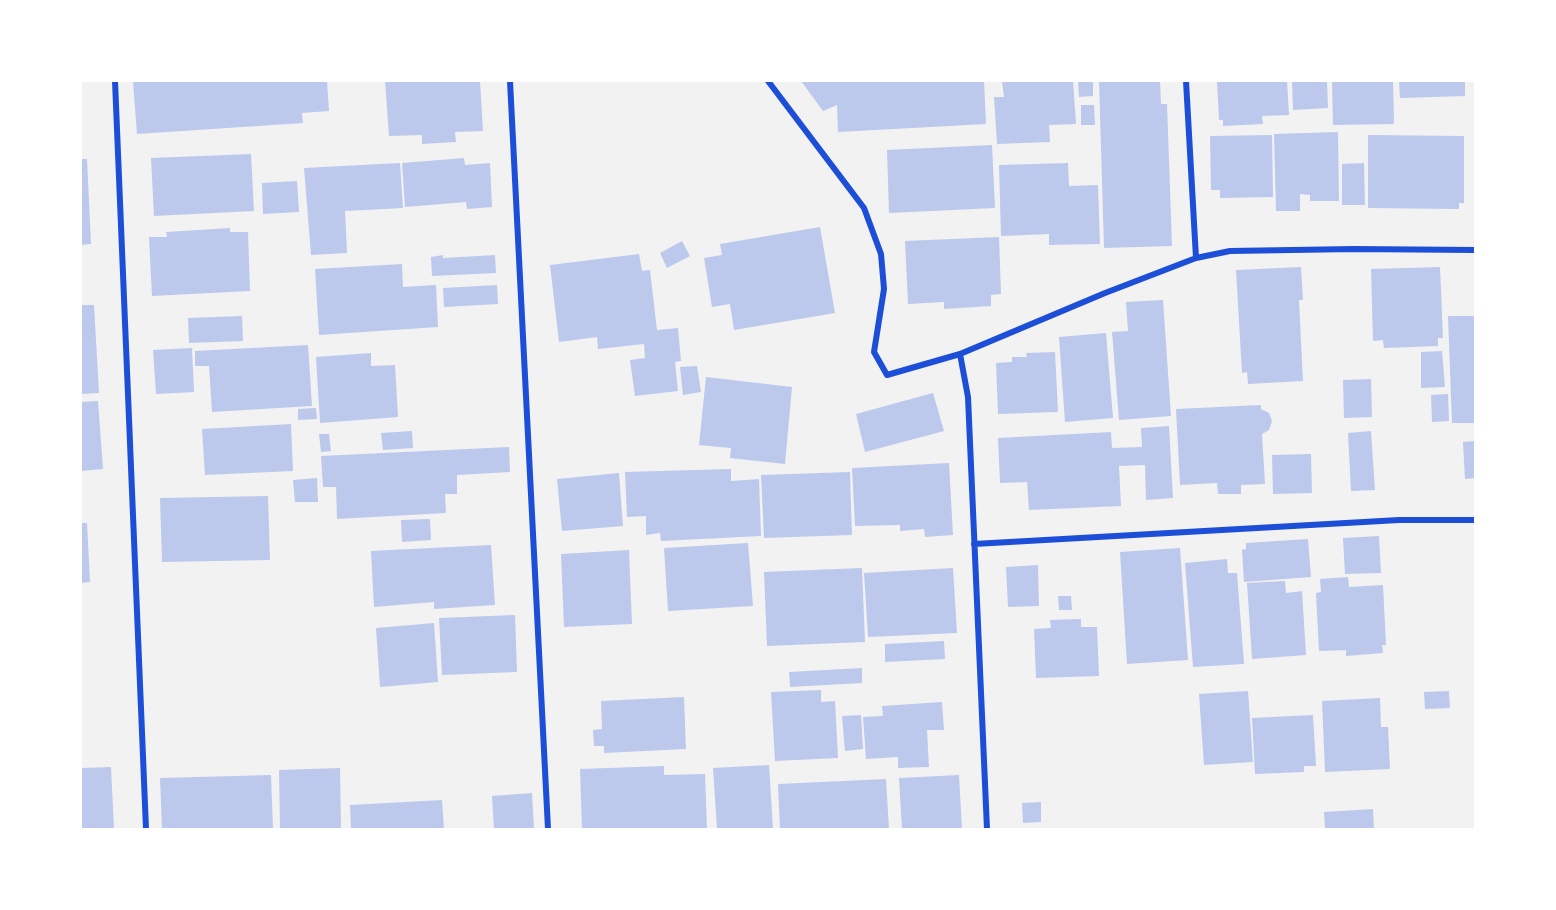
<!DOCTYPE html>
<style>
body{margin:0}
#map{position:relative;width:1556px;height:910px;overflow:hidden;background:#f2f2f2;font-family:"Zilla Slab",serif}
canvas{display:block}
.frame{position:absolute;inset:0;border:82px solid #fff;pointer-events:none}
</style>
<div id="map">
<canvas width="1556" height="910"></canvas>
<div class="frame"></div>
</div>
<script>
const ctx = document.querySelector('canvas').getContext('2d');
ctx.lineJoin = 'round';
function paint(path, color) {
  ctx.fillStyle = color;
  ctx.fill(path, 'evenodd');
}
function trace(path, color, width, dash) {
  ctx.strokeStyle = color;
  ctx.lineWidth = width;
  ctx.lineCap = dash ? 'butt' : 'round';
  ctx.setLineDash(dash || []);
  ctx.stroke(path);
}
const building = new Path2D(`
 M155,81H327L329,111L302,113L303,123L137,134L133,82Z
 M385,81H480L483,131L455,132L456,142L422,144V135L389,136Z
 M801,81H984L986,124L838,132L837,105L823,111Z
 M1002,81H1073L1076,124L1049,125L1050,142L997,144L994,97H1004Z
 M1078,81H1093V96L1079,97Z
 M1099,81H1160L1161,104H1167L1172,246L1104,248Z
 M1217,81H1287L1289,115L1262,116L1263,124L1223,126V120H1219Z
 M1292,81H1327L1328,108L1293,110Z
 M1332,81H1393L1394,124L1333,125Z
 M1399,81H1465V96L1400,98Z
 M1081,105H1094L1095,125H1081Z
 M1338,132L1339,201H1310V195L1300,194V211H1276L1274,134Z
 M1272,135L1273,197L1220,198V190H1211L1210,136Z
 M1368,135L1464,136V203H1459V209L1368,208Z
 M992,145L995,208L889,213L887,150Z
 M251,154L254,211L154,216L151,158Z
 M464,158L465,165L490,163L492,207L467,209L466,202L405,207L402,163Z
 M81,159H87L91,244L81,245Z
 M400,163L403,208L345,211L347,253L311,255L304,168Z
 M1068,163L1069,186L1098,185L1100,244L1049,245V234L1001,236L999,165Z
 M1364,163L1365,205H1342V164Z
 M297,181L299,212L263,214L262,183Z
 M820,227L835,313L734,330L730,304L712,307L704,258L722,255L720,244Z
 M230,228V232H248L250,291L152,296L149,237H167L166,232Z
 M999,237L1001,294L991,295V306L944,309V302L908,304L905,241Z
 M682,241L690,256L667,268L660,253Z
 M639,254L642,271L650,270L657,330L678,328L681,361L675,362L678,391L635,396L630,360L645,358L644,344L598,349L597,337L559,342L550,265Z
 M443,255V258L495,255L496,273L432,276L431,257Z
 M402,264L403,287L436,285L438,327L319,335L315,269Z
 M1301,267L1303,300H1299L1303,381L1248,384L1247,372L1242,373L1236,270Z
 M1440,267L1443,338H1438V346L1384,348L1383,340L1373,341L1371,269Z
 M497,285L498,304L444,307L443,288Z
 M1163,300L1171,416L1119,420L1112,332L1128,331L1126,302Z
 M81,305H94L99,393L81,394Z
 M242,316L243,341L189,343L188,318Z
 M1448,316H1475V423H1452Z
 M1106,333L1113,418L1065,422L1059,337Z
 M308,345L312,406L212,412L209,366H195V351Z
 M192,348L194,392L156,394L153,350Z
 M1442,351L1445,387L1421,388V352Z
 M1055,352L1058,412L998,414L996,363L1012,362V357H1027L1026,353Z
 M371,353V366L395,365L398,417L320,423L316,357Z
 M697,366L701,392L683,395L680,367Z
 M706,377L792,387L785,464L730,458L731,448L699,445Z
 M1371,379L1372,417L1344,418L1343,380Z
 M933,393L944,431L865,452L856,414Z
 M1448,394L1449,421L1432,422L1431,395Z
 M98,401L103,469L81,471V402Z
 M1261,405V409L1269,413L1272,421L1269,430L1262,434L1265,484L1241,485V494H1218L1217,483L1180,485L1176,409Z
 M316,408L317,419L298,420V409Z
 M291,424L293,471L205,475L202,429Z
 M1169,426L1173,498L1146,500L1145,465L1119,466L1121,506L1029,510L1027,482L1000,483L998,438L1111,432L1112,448L1142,447L1141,428Z
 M412,431L413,448L383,450L381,433Z
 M1371,431L1375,490L1351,491L1348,433Z
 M319,434H329L331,451L321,452Z
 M1475,441V478L1465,479L1463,442Z
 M509,447L510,472L457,475V494H445L446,513L337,519L336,487H323L321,456Z
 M1311,454L1312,493L1273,494L1272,455Z
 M949,463L953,535L925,537L924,529L900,531V525L855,526L852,468Z
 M731,469V481L759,479L761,536L661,541L660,533L646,535V516L627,517L625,472Z
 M850,472L852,535L764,538L761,475Z
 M619,473L623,526L562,531L557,479Z
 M317,478L318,502H295L293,480Z
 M268,496L270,560L162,562L160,498Z
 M430,519L431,540L402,542L401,520Z
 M81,523H87L90,582L81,583Z
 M1379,536L1381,573L1345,574L1343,538Z
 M1308,539L1311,577L1244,582L1242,550L1246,549V543Z
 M748,543L753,606L668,611L664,548Z
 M491,545L495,605L434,609V602L374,607L371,551Z
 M1180,548L1188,660L1127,664L1120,552Z
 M629,550L632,624L564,627L561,554Z
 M1227,559L1228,573H1237L1244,664L1193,667L1185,563Z
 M1038,565L1039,606L1008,607L1006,567Z
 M862,568L865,642L767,646L764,572Z
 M953,568L957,633L868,637L864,573Z
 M1348,577L1349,587L1383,585L1386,645H1382L1383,653L1346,656V650L1319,651L1316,593L1321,592L1320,579Z
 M1285,581L1286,593L1302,591L1306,655L1252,659L1247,583Z
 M1058,596H1071L1072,610H1059Z
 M515,615L517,672L442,675L439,618Z
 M1081,619V627H1097L1099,676L1036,678L1034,629L1051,628L1050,620Z
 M434,623L438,682L380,687L376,628Z
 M944,641L945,659L885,662V644Z
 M862,668V683L790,687L789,672Z
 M821,690V702L835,701L838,758L775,761L771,692Z
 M1248,691L1253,762L1204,765L1199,694Z
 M1449,691L1450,708L1425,709L1424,692Z
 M684,697L686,749L604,753V746H594L593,730L602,729L601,701Z
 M1380,698L1381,727H1388L1390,769L1325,772L1322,701Z
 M942,702L944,730H927L929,767L898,768V757L866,759L863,717L883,716L882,706Z
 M861,715L863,749L845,751L842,716Z
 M1313,715L1316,766H1304V772L1255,774L1252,718Z
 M769,765L773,829H717L713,768Z
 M664,766V775L705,774L707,829H582L580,769Z
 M111,767L114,829H81V768Z
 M340,768L341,829H280L279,770Z
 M271,775L273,829H162L160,778Z
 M959,775L962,829H902L899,778Z
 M886,779L889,829H780L778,784Z
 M532,793L534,829H494L492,796Z
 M442,800L444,829H351L350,805Z
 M1041,802V822L1023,823L1022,803Z
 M1373,809L1374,829H1325L1324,812Z`);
const minor = new Path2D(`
 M115,81L146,829
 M510,81L548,829
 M768,81L864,208L881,254L884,289L874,352L887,375L960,354L1105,293L1196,258L1230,251L1354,249L1475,250
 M1186,81L1196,258
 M960,354L968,397L987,829
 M974,544L1399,520H1475`);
paint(building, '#bdc9ec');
trace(minor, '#1d4ed8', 6);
</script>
